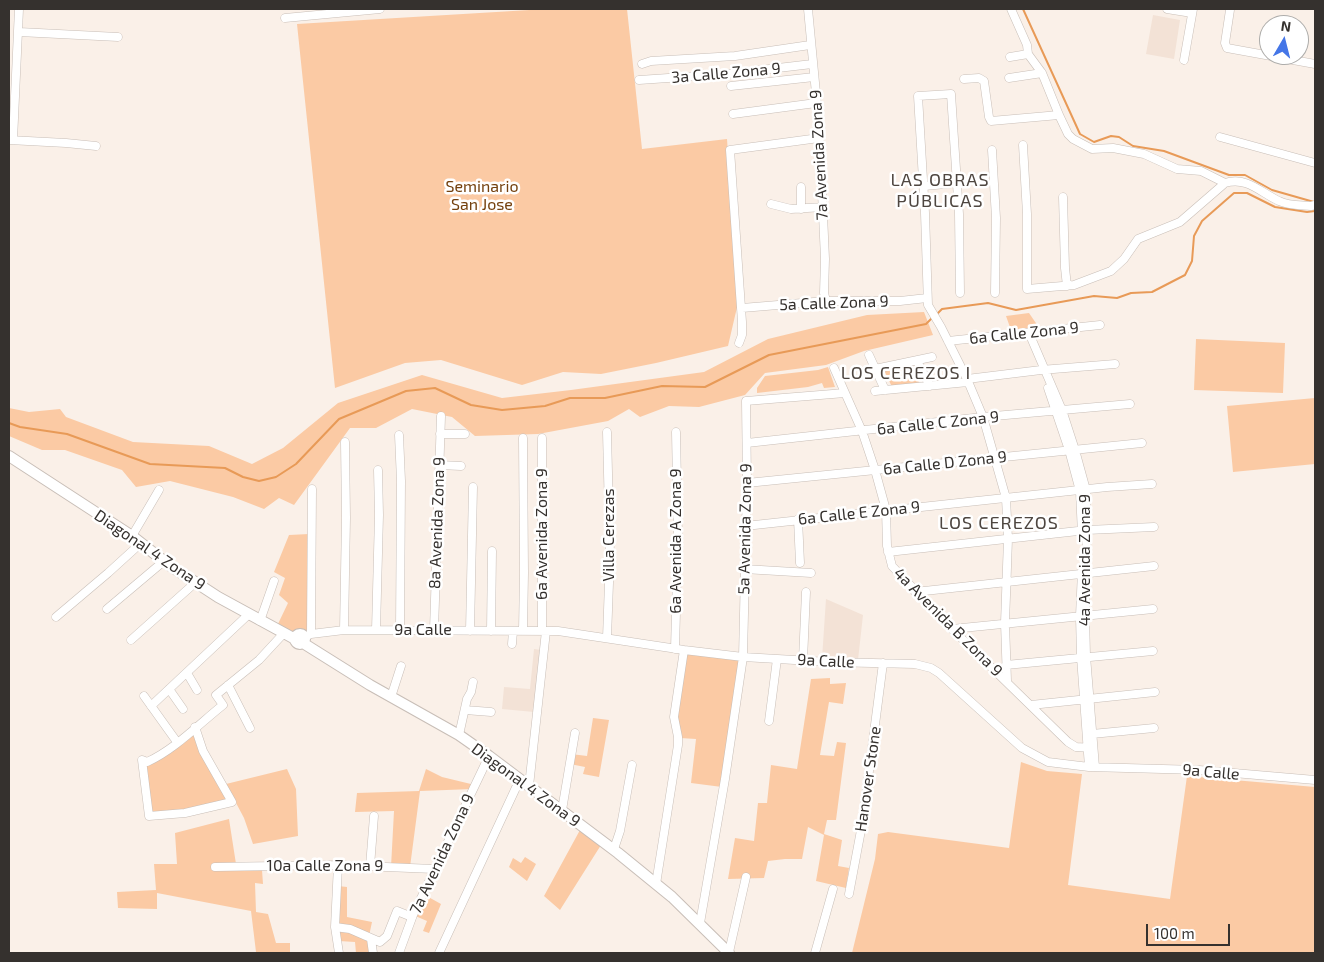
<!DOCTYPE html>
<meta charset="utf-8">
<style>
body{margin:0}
#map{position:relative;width:1324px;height:962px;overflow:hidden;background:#faf0e8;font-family:"Exo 2",sans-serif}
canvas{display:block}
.frame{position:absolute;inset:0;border:10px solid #35312e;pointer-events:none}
.north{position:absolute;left:1259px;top:15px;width:50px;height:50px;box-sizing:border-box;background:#fff;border:1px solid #aeadab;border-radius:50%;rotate:8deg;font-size:14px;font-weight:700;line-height:20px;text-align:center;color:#35312e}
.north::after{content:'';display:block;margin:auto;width:18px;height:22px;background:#4576e7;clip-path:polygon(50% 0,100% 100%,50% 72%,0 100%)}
.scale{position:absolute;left:1146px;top:924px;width:84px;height:22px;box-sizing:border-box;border:2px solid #35312e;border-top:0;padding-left:6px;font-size:15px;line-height:18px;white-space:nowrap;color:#35312e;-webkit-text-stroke:4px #fff;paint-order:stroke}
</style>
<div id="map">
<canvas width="1324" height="962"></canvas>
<div class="frame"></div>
<div class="north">N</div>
<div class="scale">100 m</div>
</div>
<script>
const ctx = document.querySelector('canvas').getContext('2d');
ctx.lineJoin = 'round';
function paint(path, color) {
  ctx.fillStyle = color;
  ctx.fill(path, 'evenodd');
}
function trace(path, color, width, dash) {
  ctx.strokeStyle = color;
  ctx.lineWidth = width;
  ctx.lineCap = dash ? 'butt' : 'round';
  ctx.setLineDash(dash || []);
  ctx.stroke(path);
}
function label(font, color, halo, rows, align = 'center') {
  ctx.font = font + ' "Exo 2",sans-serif';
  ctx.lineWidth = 5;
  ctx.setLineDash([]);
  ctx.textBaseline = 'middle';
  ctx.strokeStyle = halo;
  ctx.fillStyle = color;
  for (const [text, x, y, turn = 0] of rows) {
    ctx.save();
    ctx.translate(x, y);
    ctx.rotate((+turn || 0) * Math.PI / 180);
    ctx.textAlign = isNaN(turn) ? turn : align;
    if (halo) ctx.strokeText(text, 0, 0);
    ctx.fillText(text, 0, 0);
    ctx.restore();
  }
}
const built = new Path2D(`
 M1153,15L1180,20L1174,59L1146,54Z
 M826,599L863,615L858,660L822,659Z
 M534,649L541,650L534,712L502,709L504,687L530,689Z`);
const green = new Path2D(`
 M546,9H627L642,149L727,139L738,303L728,346L656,363L601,374L563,372L522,385L441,360L405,363L335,388L297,24Z
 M924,312L933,335L864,351L826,365L765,373L745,395L699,407L669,406L640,417L629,409L608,421L538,434L475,436L452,417L412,409L376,428H350L294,505L279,498L264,509L233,497L170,481L136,487L122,470L65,450H42L9,436V408L29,412L60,409L66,417L133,442L209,446L252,464L283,448L338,403L422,375L502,398L571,390L704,372L768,339L867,315Z
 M1029,313L1040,329L1011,330L1006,316Z
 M1196,339L1285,343L1283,393L1194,390Z
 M911,366L920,384L892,387L884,370Z
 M828,367L835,387L824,388L822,383L808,387L757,393V388L765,376L818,370Z
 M1315,398V464L1233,472L1227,406Z
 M309,534L308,630L292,634L277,626L288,603L279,595L285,578L274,572L289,535Z
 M686,653L741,658L722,787L691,783L696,739L680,738L675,718Z
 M830,678V684L846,683L843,704L829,702L820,755L834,756L837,742L846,743L836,820H827L824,834L842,840L838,866L849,868L846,888L816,881L824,835L808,827L802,859H785L768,861L764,878L728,879L735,838L754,841L758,803H767L771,765L797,769L811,679Z
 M593,718L609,720L599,777L583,774L585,767L570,764L571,754L587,756Z
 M194,730L226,795L225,801L204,807L157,814L150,813L145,764Z
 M1021,762L1047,771L1082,774L1068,885L1170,899L1187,776L1315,787V953H852L875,859L878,834L888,832L1009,848Z
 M287,769L296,789L298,836L253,844L244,818L226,784Z
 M426,769L442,777L475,785L473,789L420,791L410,867H391L394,811L355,812L357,793L419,791Z
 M229,819L236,864H211V870H262L263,884L255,883L256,912L268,914L276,943H290V953H244L256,952L251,911L157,893V909L118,908L117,892L156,890L154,864H177L175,833Z
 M580,830L601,845L560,910L544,896Z
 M525,857L536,864L527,881L509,867L513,858L521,863Z
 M338,886L347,887V917L372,922L369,936L336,926Z
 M423,894L441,904L429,933L423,931L427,921L413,915Z
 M337,929H345L369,940L371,953H356L355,942L339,941Z`);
const stream = new Path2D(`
 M1023,9L1080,134L1094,142L1111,136L1119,137L1133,146L1164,151L1229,175H1245L1272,190L1314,202
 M937,314L942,309L988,303L1016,310L1094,296L1117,298L1131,293L1152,292L1185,275L1192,261L1194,236L1202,221L1234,193H1247L1275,207L1307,212L1315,211
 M9,423L20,427L67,434L150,464L225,468L243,477L259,481L276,477L296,464L339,419L406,391L435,388L471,405L502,410L545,406L570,398H605L662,386L705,387L769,355L926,324L933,317`);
const minor = new Path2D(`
 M808,9L819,125L825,259L824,293L826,301
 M1011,9L1027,45L1028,54L1042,73L1059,115L1068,134L1073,139L1092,149L1113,148L1144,154L1177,169L1201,171L1225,183
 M1167,9L1192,13
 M1230,10L1225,43L1227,48L1315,64
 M285,18L380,9
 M19,32L118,37
 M1010,57L1028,54
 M1184,60L1193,9
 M642,64L651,61L735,56L810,45
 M1009,78L1042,73
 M964,79L979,78L984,81L989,117L991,121L1059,115
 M639,80L727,74L812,64
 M731,86L814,77
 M733,114L816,103
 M1220,137L1315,163
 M9,140L66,143L96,146
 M13,140L19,9
 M1023,145L1027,214V289L1074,285L1111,271L1124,259L1138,239L1180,222L1225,183C1247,176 1261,193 1279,201C1289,206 1301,205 1311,206L1315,205
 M992,150L996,218L995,293
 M924,186L957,183
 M801,187V209
 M1063,197L1065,268L1067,286
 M771,204L791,209L823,207
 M960,293L959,214L951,94L918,96L925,213L928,305L941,327L967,379L983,417L1006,498L1008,539L1005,623L1007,681
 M742,308L826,301H900L927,298
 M1029,333L1062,410L1075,450L1086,490L1087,530L1085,615L1086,656L1095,767
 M948,341L1100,325
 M739,343L742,335V322L730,150L819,138
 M869,355L885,390
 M917,361L930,386
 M834,368L862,431L875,470L886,510L887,546L892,566L952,629L1068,742L1076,747L1093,748
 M875,369L932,357
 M967,379L1041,370L1115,364
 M1048,388L1069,450L1080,491L1082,534
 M875,391L968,382
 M607,432L610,555L607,638
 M440,434H465
 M399,435L401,481L400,630
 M747,443L983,417L1130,404
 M439,465L461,466
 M747,483L1142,443
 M798,519L800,563
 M745,526L1107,487L1152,484
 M132,536L159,490
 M888,552L1087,530L1154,527
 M744,569L811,573
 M1082,571L1080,616L1081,657L1089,767
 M915,592L1154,566
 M107,609L164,561
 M56,617L108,573L141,543
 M260,621L274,581
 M952,629L1153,609
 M344,630L346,518L345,442
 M376,630L379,515L378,470
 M434,630L441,416
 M470,631L473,487
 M491,631L492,551
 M523,631L524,573L523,438
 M542,631V438
 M311,634L312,489
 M305,637L311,634L344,630L558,631L684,650L743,657L829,662L915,664L931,668L939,673L1022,748L1048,762L1089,767L1199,770L1315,780
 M131,640L196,582
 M512,644L513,631
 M675,649L678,537L676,432
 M803,660L806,592
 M1006,665L1153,651
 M187,673L197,690
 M228,685L250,728
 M169,689L183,709
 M144,696L177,742
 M391,697L401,666
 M1031,705L1155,692
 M151,706L249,614
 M465,710L491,712
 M769,721L777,659
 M195,727L203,751L232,802L185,813L149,816L142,760L147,762C174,750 199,724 223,705L216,695L259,660L284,633
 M1092,734L1154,728
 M459,735L467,699L471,692L473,682
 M529,786L546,631
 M562,810L575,733
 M614,849L620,831L632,765
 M338,865L335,927L339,953
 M370,866L374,816
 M215,867L338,865L434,869
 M656,884L678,745V737L674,717L684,650
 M849,894L862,825L883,663
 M700,923L725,779L743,657L747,483L746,401L845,393
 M335,927L350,929L380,942L387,936L397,911L412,917
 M371,939L373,953
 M729,952L746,877
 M399,953L413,915L489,756
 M439,953L520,779
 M815,953L833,889`);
const major = new Path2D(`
 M9,456L132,536L169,565L218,597L295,639
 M295 639a5 5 0 1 1 10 0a5 5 0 1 1-10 0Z
 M303,643L370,685L459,735L489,756L618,853L672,897L729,953`);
const streetNames = [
 ["3a Calle Zona 9",726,73,-5],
 ["7a Avenida Zona 9",819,155,-93],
 ["5a Calle Zona 9",834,303,-2],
 ["6a Calle Zona 9",1024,333,-6],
 ["6a Calle C Zona 9",938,423,-6],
 ["6a Calle D Zona 9",945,463,-6],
 ["6a Calle E Zona 9",859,513,-6],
 ["8a Avenida Zona 9",437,523,-88],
 ["5a Avenida Zona 9",745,529,-89],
 ["6a Avenida Zona 9",542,534,-90],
 ["Villa Cerezas",609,535,-90],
 ["6a Avenida A Zona 9",676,541,-90],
 ["Diagonal 4 Zona 9",150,550,34],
 ["4a Avenida Zona 9",1085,560,-90],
 ["4a Avenida B Zona 9",948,622,45],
 ["9a Calle",423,630],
 ["9a Calle",826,661,3],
 ["9a Calle",1211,772,5],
 ["Hanover Stone",868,779,-82],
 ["Diagonal 4 Zona 9",526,785,36],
 ["7a Avenida Zona 9",442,854,-65],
 ["10a Calle Zona 9",325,866]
];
const parkNames = [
 ["Seminario",482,187],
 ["San Jose",482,205]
];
const neighbourhoodNames = [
 ["LAS OBRAS",940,180],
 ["PÚBLICAS",940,201],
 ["LOS CEREZOS I",906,373],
 ["LOS CEREZOS",999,523]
];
paint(built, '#f3e2d6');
paint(green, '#fbcaa4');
trace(stream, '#e89a57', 2);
trace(minor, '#c8beb7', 9);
trace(major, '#c8beb7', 12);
trace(minor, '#fff', 8);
trace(major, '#fff', 10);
label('16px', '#35312e', '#fff', streetNames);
label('16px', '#74410e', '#fff', parkNames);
ctx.letterSpacing = '1px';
label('18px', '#4e4640', '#fff', neighbourhoodNames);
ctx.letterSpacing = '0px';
</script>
